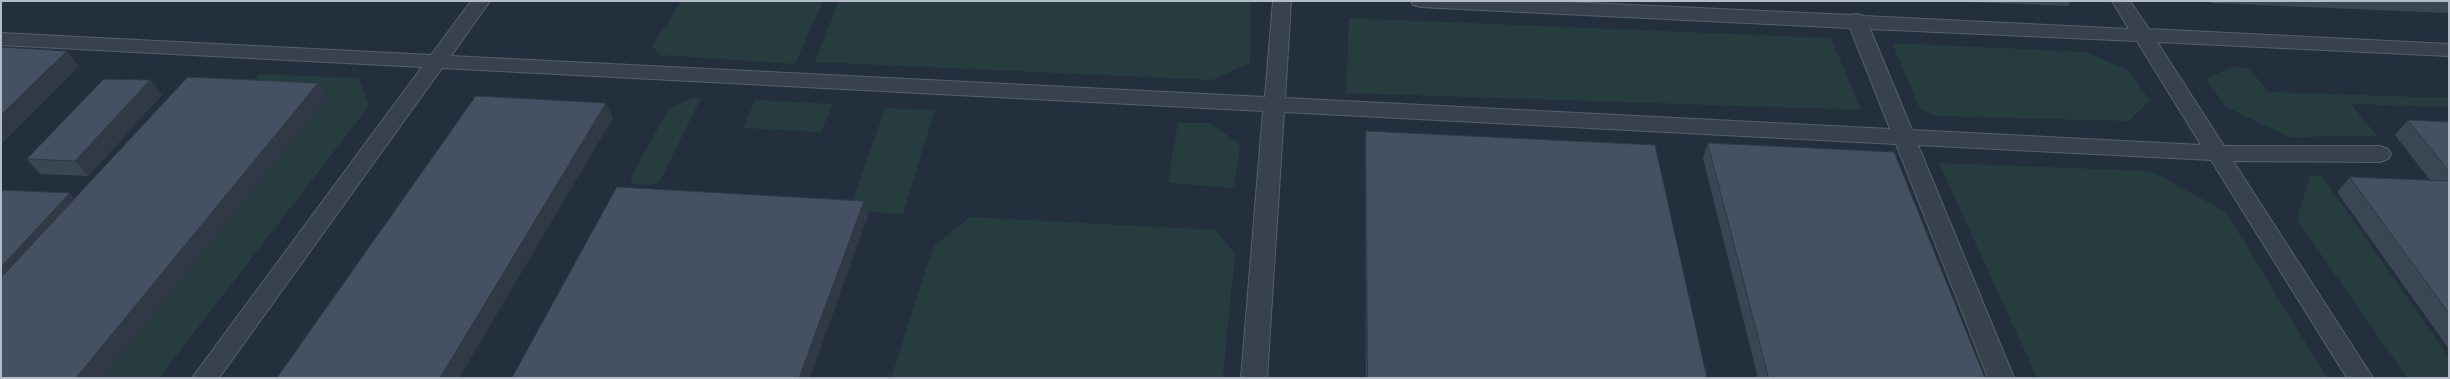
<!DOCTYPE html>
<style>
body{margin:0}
#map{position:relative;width:2450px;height:379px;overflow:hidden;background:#242f3e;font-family:"Asap Condensed",sans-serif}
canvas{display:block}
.frame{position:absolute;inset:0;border:2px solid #b4bcc9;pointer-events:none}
</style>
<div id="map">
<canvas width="2450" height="379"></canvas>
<div class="frame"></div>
</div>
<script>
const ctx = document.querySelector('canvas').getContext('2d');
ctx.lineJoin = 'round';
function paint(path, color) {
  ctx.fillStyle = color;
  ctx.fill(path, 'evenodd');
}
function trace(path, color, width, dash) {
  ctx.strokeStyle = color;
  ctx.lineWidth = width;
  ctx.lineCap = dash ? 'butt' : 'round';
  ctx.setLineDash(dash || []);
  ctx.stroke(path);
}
const green = new Path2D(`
 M682,1H823L795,64L661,55L652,46Z
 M839,1H1251L1250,63L1212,80L815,62Z
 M1349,18L1831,38L1861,110L1346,93Z
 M1892,43L2086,52L2129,71L2150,101L2128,121L1935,116L1920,109Z
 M2231,67L2249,68L2268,92L2449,98V107L2351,104L2377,136L2289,137L2226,107L2206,79Z
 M259,74L359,78L369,106L159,378H103L241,94Z
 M693,98H701L660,181L651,185L632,184L631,177L669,108Z
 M755,100L833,104L821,132L743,128Z
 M885,108L935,110L903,214L849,211Z
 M1178,123H1209L1240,144L1234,188L1168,183Z
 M1939,163L2151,171L2226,212L2327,378H2037Z
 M2310,176H2322L2449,357V378H2407L2297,220Z
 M970,217L1216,230L1235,254L1223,378H891L933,247Z`);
const lane = new Path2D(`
 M471,1H490L451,56L1265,97L1273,1H1291L1285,98L1890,129L1850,28L1420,7L1413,5L1411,1H1545L1851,15L1857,14L1864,16L2129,29L2112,1H2130L2149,29L2449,44V56L2157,42L2224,146H2380L2388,149L2391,154L2388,159L2380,162L2233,161L2373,378H2347L2211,160L1918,145L2014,378H1988L1896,144L1284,112L1267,378H1241L1263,111L442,68L219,378H192L422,67L1,45V33L431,55ZM1870,29L2137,41L2201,145L1912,130Z`);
const wall = new Path2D(`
 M1944,1H2070L2068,6Z
 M2209,1H2449V13L2211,3Z
 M150,80L162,95L88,176L40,174L27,159Z
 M2408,120L2449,122V349L2337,192L2350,177L2430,180L2395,135Z
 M1366,131L1707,378H1366L1365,146Z
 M1708,143L1985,378H1758L1703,158Z`);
const shadedWall = new Path2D(`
 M67,51L79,66L1,144V115Z
 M150,80L162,95L88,176L75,161Z
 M318,83L328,98L103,378H76Z
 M606,103L613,118L459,378H440Z
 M70,193L83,208L11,287L1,277V267Z
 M864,201L868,216L810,378H799Z`);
const building = new Path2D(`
 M1,47L67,51L1,115Z
 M188,77L318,83L76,378H1V278Z
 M104,79L150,80L75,161L27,159Z
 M476,96L606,103L440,378H277Z
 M2408,120L2449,122V171Z
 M1366,131L1655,145L1707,378H1368Z
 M1708,143L1894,152L1985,378H1769Z
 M2350,177L2449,181V313Z
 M617,187L864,201L799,378H512Z
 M3,190L70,193L1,267V192Z`);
paint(green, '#263c3f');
trace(lane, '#565f6c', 2);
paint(lane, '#38414e');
paint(wall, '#3b4654');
paint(shadedWall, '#303945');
paint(building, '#455162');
trace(building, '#303945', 1);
</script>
